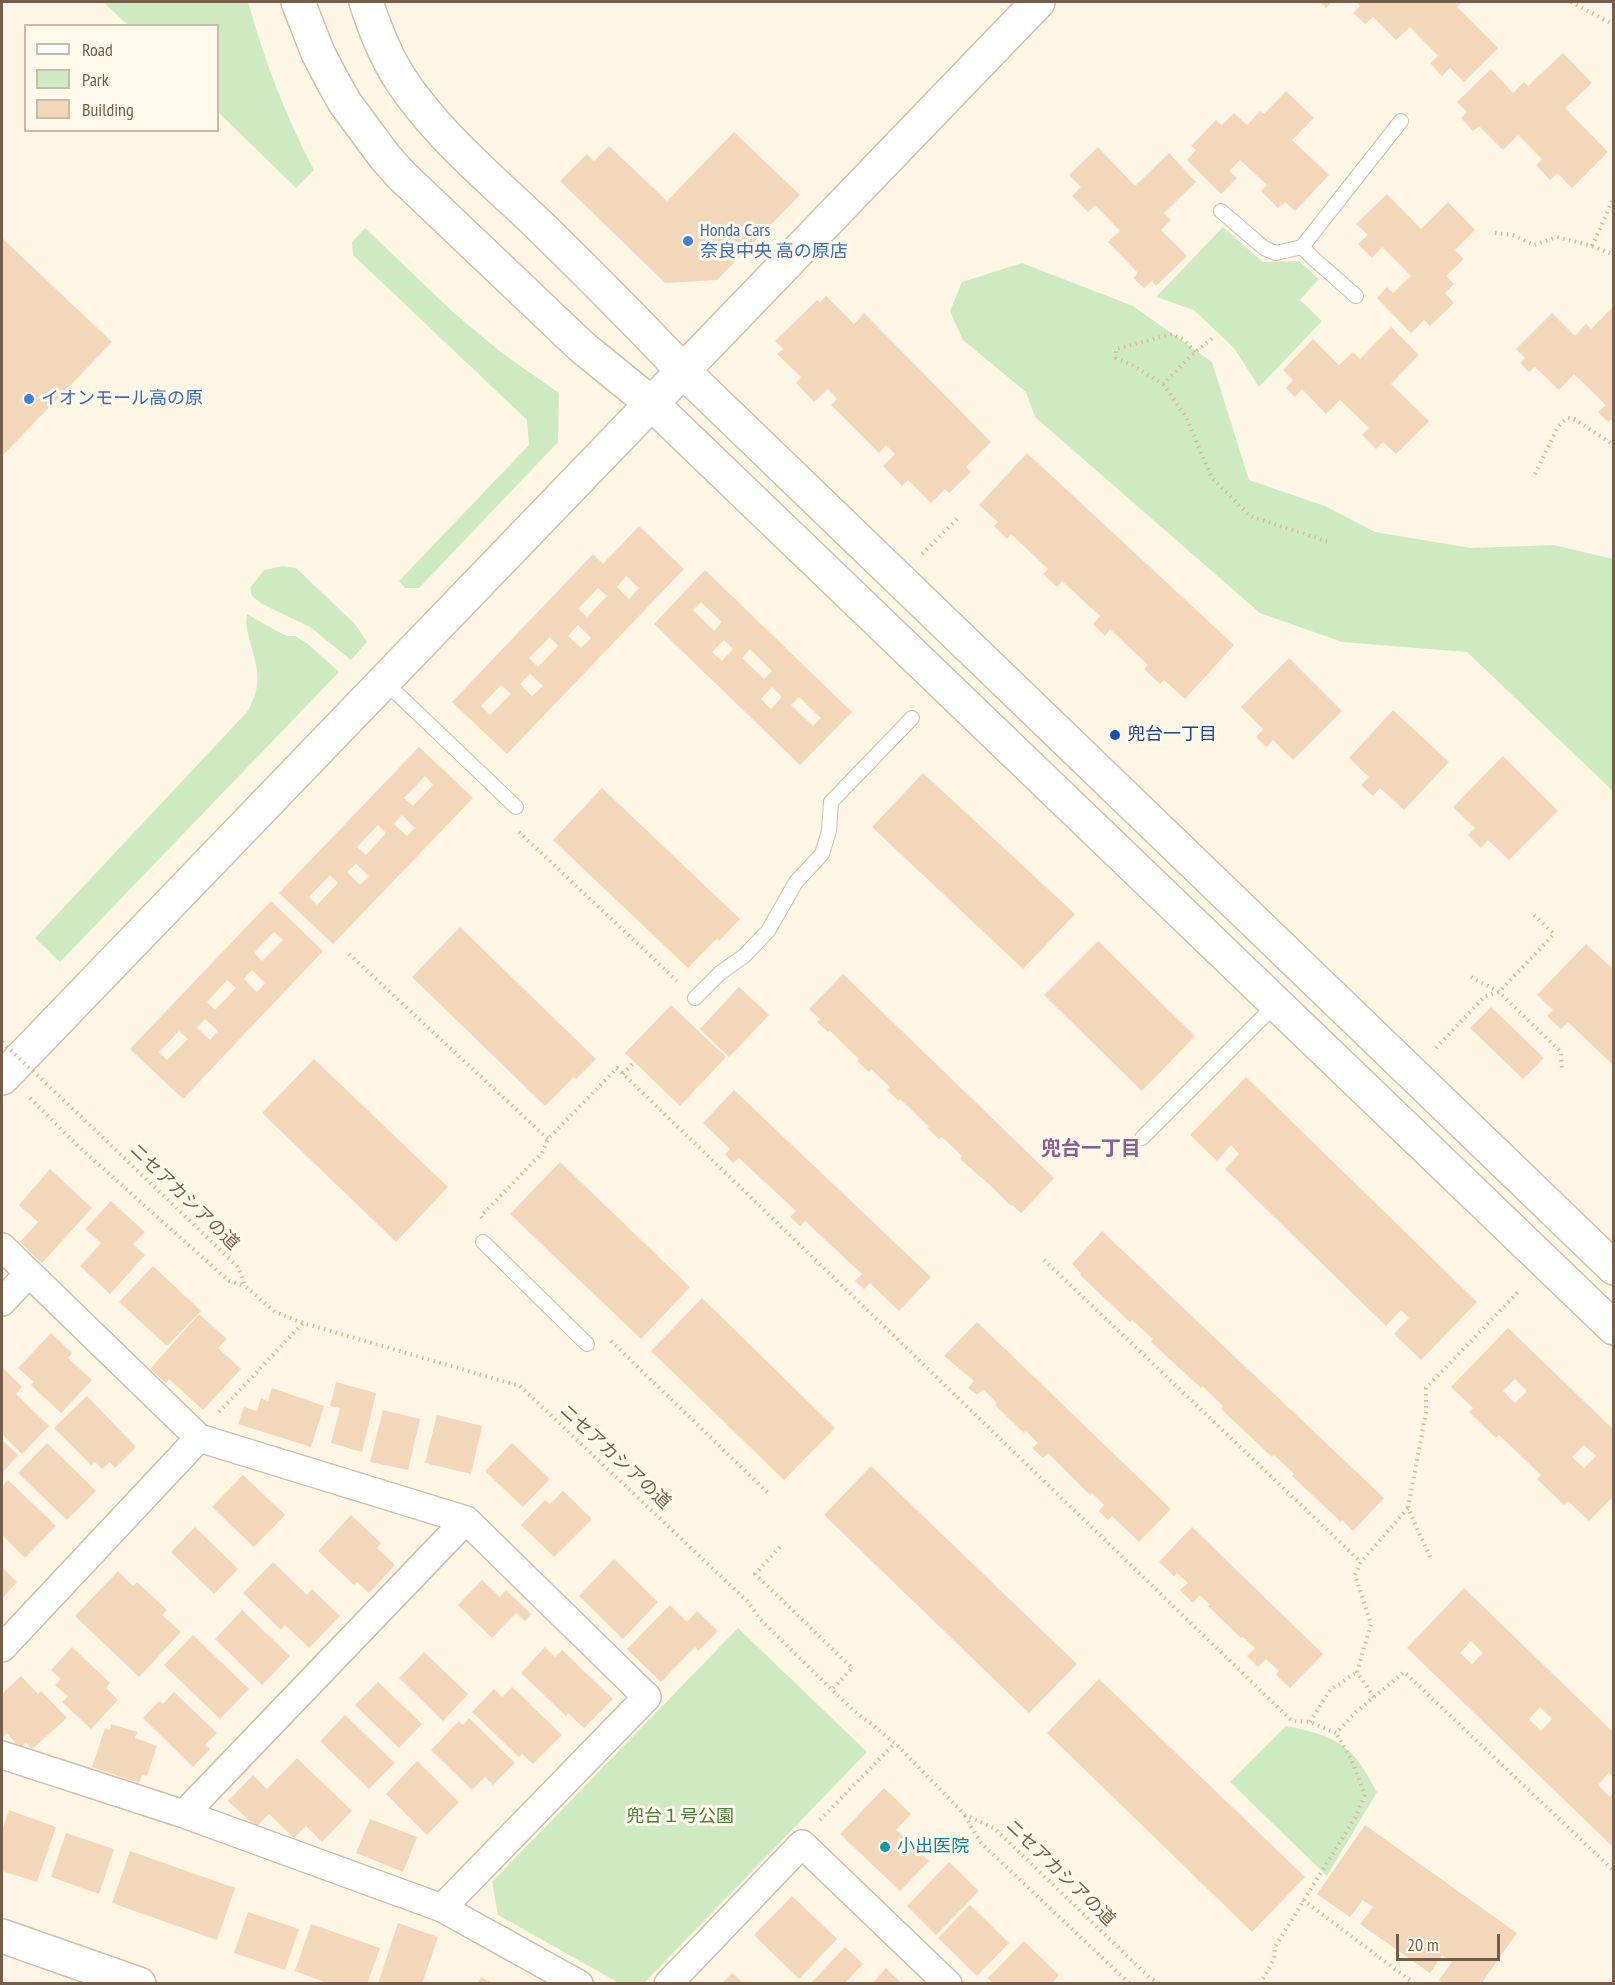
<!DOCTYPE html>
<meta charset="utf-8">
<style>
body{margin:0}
#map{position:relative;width:1615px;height:1985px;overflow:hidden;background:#fdf6e4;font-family:"PT Sans Narrow",sans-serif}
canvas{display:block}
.frame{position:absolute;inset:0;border:3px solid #755e49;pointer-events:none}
.legend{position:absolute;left:24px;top:24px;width:195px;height:108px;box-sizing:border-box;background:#fff9eb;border:2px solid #c8bbaa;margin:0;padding:8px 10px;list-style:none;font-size:18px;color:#755e49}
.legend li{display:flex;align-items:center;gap:12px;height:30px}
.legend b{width:30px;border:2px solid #c8bbaa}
.scale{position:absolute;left:1396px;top:1934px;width:104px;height:27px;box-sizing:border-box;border:3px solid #755e49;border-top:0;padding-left:8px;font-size:18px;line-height:21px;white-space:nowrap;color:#755e49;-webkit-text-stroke:4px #fff9eb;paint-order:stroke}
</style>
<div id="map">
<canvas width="1615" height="1985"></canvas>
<div class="frame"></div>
<ul class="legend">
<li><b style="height:8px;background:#fff"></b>Road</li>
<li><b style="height:16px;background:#ceeac2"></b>Park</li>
<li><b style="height:16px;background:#f2d7bb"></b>Building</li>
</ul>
<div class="scale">20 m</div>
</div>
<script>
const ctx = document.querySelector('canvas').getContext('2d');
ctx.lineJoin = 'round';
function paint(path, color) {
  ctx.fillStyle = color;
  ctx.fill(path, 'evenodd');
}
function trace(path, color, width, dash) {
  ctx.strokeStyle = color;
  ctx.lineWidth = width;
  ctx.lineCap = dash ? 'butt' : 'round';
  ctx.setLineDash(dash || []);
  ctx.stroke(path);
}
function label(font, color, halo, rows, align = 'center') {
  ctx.font = font + ' "PT Sans Narrow","Noto Sans JP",sans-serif';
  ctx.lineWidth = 6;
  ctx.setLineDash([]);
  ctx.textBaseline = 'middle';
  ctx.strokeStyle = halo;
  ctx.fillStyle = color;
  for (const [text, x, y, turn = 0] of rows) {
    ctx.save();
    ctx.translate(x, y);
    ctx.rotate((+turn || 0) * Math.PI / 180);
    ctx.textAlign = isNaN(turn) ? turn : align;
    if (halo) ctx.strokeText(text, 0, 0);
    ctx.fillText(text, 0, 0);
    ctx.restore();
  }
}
const green = new Path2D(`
 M103,2H248C264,59 286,118 314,170L296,188L218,112V26L128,25Z
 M1223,227L1263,262L1299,261L1319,279L1300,300L1322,321L1259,387L1234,348L1194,310L1156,297Z
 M365,228L454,313L502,353L559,393L558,442L419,588H405L399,581L529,445L527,420L353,255L352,242Z
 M1022,263L1133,306L1212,362L1249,480L1325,506L1375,532L1471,548L1554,545L1613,559V791L1467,652L1342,642L1260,613L1035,417L1026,392L963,340L950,311L962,282Z
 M283,566L296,568L355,624L367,642L351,660L310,627L262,604L252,596L250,588L264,570Z
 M247,614L275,630L287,636H295L308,644L339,672L60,962L35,938L247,712C264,683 257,668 249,638C247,629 245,623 247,614Z
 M738,1628L867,1752L644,1983H619L498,1915L492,1882Z
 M1286,1726C1309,1730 1337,1737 1354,1756C1363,1766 1370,1780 1377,1792L1327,1876L1230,1782Z`);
const building = new Path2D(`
 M1320,2H1332L1326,8Z
 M1357,2H1462L1457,7L1498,48L1464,82L1450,68L1442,76L1430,63L1438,56L1410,27L1396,40L1373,17L1365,24L1353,13L1360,6Z
 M1563,53L1592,83L1565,108L1608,152L1572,188L1557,173L1550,180L1536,165L1542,159L1518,135L1503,150L1479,126L1473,131L1461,118L1467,112L1457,102L1491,69L1513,93L1524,82L1528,86Z
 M1286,91L1314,118L1292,140L1329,175L1295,211L1285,202L1278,208L1261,191L1267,185L1240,160L1229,171L1237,178L1221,194L1187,160L1196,150L1191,146L1216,120L1222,125L1234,113L1247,125L1260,111L1264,114Z
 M734,132L800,195L717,280L665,283L560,181L587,154L594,161L609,146L667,201Z
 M1098,147L1135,186L1169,153L1196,182L1164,213L1171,220L1161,230L1187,256L1156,286L1152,281L1144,288L1133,278L1138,273L1108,242L1120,231L1095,205L1088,212L1072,196L1081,187L1069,175Z
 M1387,194L1421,229L1448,202L1475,230L1455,250L1464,259L1446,276L1454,284L1445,293L1454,303L1430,326L1424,320L1411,333L1377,298L1387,287L1393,293L1411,276L1382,247L1372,258L1358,244L1368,235L1356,224Z
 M2,238L112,342L2,456Z
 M826,296L854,324L864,313L991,442L966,467L971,472L949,493L945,489L931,503L908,480L902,486L883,466L895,454L886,445L879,453L831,405L837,399L828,389L814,402L796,383L801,377L777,354L783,349L775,341L817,300L820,302Z
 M1614,306V417L1608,422L1598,412L1606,405L1574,374L1559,390L1535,367L1529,372L1520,363L1525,358L1516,349L1552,313L1575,336L1586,324L1591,329Z
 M1391,327L1419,355L1391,384L1429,421L1396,454L1383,442L1376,449L1362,435L1369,428L1340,400L1326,414L1302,389L1295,397L1286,388L1293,380L1283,370L1313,339L1339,365L1353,352L1360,359Z
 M1027,453L1234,645L1185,699L1164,680L1160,684L1144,669L1148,665L1110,629L1105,636L1093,624L1100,616L1062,581L1057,587L1043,574L1048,569L1011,534L1007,539L994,526L998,522L979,505Z
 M639,526L684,569L507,754L452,702L593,554L603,564ZM626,576L639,588L629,599L617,587ZM598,588L607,596L587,617L578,609ZM578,625L591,638L581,648L568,636ZM550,637L558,646L538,667L529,658ZM530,674L543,686L532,696L520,684ZM501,685L511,694L490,715L481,706Z
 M705,570L852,712L800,765L654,624ZM701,602L722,622L714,631L693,610ZM724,640L733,649L722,661L712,652ZM750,649L772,671L764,679L742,658ZM772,687L782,697L771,709L761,699ZM799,697L821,718L813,726L791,705Z
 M1289,658L1342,711L1293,760L1273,740L1266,747L1256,737L1263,729L1241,707Z
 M1393,710L1449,762L1404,810L1380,788L1373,796L1361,785L1369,777L1349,758Z
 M419,747L473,798L333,944L279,893ZM425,776L433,785L413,806L404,798ZM402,815L415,828L407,836L394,824ZM378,825L386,833L366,855L357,847ZM356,864L369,876L360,885L347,872ZM330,875L338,883L317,905L309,897Z
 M1503,756L1558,811L1509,860L1488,840L1481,848L1468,835L1475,828L1453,807Z
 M923,773L1075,914L1023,969L872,827Z
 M602,788L740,919L719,941L717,938L688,968L553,840Z
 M271,901L323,951L183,1099L130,1049ZM274,932L283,940L262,961L254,953ZM252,970L265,983L257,992L244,979ZM227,980L236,988L215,1010L207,1002ZM205,1019L218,1031L210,1040L197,1028ZM179,1031L188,1039L167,1060L159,1052Z
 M460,927L596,1059L576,1079L574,1077L545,1106L412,977Z
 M1098,941L1195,1036L1142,1091L1044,995Z
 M1586,944L1614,970V1066L1568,1022L1561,1029L1547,1016L1553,1010L1537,995Z
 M843,974L1054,1178L1021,1213L1012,1205L1011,1206L991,1186L960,1159L962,1156L942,1137L939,1139L927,1128L929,1127L900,1099L899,1101L887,1090L890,1087L871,1069L869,1072L857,1061L859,1059L830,1031L828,1032L817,1022L820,1019L809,1009Z
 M739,987L769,1015L729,1057L700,1029Z
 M671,1005L726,1057L680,1106L625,1053Z
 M1491,1007L1544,1058L1523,1079L1470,1028Z
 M314,1059L448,1187L396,1242L262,1113Z
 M1246,1077L1477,1302L1421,1360L1394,1334L1409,1318L1401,1310L1386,1326L1225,1169L1239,1154L1231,1145L1217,1161L1190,1135Z
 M734,1090L931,1277L899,1311L870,1283L864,1289L855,1281L862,1274L805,1221L800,1226L790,1217L796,1211L739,1158L733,1163L725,1154L730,1149L703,1123Z
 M560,1162L690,1287L641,1339L510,1214Z
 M50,1169L92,1208L42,1263L20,1242L38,1222L19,1205Z
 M111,1201L145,1232L133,1244L145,1255L110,1294L80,1266L101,1243L85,1229Z
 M1102,1231L1384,1498L1353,1531L1342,1520L1341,1522L1292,1476L1294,1474L1274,1455L1272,1457L1221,1409L1223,1406L1202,1386L1201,1388L1151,1342L1153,1339L1132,1320L1130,1322L1080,1275L1081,1273L1072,1264Z
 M153,1266L201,1311L167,1346L119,1302Z
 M702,1298L835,1428L784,1480L651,1351Z
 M199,1314L227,1339L218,1348L241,1369L203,1410L169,1379L166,1383L150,1369Z
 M977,1322L1171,1509L1139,1542L1112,1516L1108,1520L1099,1511L1104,1505L1092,1493L1090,1495L1048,1453L1043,1458L1032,1448L1038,1443L1026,1431L1024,1433L995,1405L997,1403L983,1389L977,1395L968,1388L974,1381L944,1356Z
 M1508,1328L1614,1430V1496L1589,1521L1568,1501L1564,1505L1537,1479L1541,1475L1499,1435L1496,1438L1469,1412L1473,1408L1451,1387ZM1515,1379L1527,1391L1515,1403L1503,1391ZM1584,1445L1596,1456L1584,1468L1572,1457Z
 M51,1333L72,1353L68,1358L92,1380L61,1413L31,1385L34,1382L18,1368Z
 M2,1367L22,1387L16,1394L49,1426L22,1454L2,1434Z
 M336,1382L376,1393L362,1452L331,1443L340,1408L330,1406Z
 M272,1388L324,1406L311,1447L238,1424L244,1407L257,1411L261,1398L268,1401Z
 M87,1396L136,1447L115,1468L110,1462L102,1469L95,1462L91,1465L54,1428Z
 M383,1410L420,1419L408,1470L370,1462Z
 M437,1415L482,1426L471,1474L425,1463Z
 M2,1440L18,1455L2,1473Z
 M47,1443L96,1491L67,1520L18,1473Z
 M512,1443L550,1479L523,1507L485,1471Z
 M871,1466L1077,1664L1029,1713L824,1515Z
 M243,1475L285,1515L254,1547L212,1507Z
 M8,1480L56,1526L25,1558L2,1535V1486Z
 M563,1491L592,1519L554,1557L521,1525L545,1500L550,1504Z
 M351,1515L381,1543L377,1548L395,1565L369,1593L357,1582L354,1585L318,1551Z
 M195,1527L238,1569L214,1594L171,1552Z
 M1192,1527L1323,1654L1290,1688L1276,1675L1279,1671L1266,1659L1258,1667L1247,1656L1255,1648L1243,1637L1241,1638L1208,1606L1210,1605L1200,1595L1193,1603L1180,1590L1188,1583L1177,1573L1174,1576L1159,1562Z
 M614,1559L658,1602L623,1639L579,1596Z
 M273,1562L307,1595L312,1589L340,1616L309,1648L285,1625L281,1630L243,1593Z
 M2,1567L17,1582L2,1599Z
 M118,1571L133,1586L137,1582L167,1610L162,1615L181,1632L139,1677L75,1616Z
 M482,1580L500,1597L506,1590L531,1614L525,1621L516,1613L492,1638L458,1605Z
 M1464,1588L1614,1733V1777L1609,1773L1598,1785L1610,1797L1614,1793V1848L1407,1648ZM1471,1641L1483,1653L1472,1664L1460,1653ZM1540,1707L1552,1719L1541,1731L1529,1719Z
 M670,1605L687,1622L697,1611L718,1631L698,1651L695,1647L661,1682L627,1649Z
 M242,1610L290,1656L262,1685L215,1639Z
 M193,1635L249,1689L220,1719L164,1665Z
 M72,1647L110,1683L106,1688L118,1700L91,1729L62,1702L68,1696L55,1685L61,1679L51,1670Z
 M545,1647L555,1657L562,1650L613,1699L584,1728L568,1713L566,1716L521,1673Z
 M424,1652L468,1694L443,1721L399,1678Z
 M21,1676L38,1694L41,1691L67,1718L32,1749L26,1743L20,1748L7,1733L2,1738V1691L3,1693Z
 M1099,1679L1305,1877L1252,1932L1047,1733Z
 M378,1682L422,1724L399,1748L355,1705Z
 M512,1687L562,1735L533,1764L522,1754L519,1757L472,1712L494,1689L502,1697Z
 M174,1692L217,1733L205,1745L210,1749L193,1767L143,1718L159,1701L163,1704Z
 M345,1715L395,1763L369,1789L320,1741Z
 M469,1718L515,1763L493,1785L485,1777L472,1790L431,1750L459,1721L463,1725Z
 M111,1724L137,1732L135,1738L157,1746L147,1776L142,1775L139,1783L92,1767L105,1728L110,1730Z
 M297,1758L352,1811L322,1842L306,1826L294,1838L269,1814L256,1827L228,1801L253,1775L267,1789Z
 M417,1761L459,1802L427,1835L386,1794Z
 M884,1788L911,1814L896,1830L929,1861L900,1891L840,1834Z
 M9,1810L56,1827L37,1882L2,1871V1832Z
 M370,1819L417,1837L403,1872L356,1853Z
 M1365,1825L1517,1933L1481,1984H1444L1439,1980L1452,1962L1442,1955L1430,1973L1360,1924L1373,1907L1363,1900L1350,1917L1317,1894Z
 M66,1833L114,1849L99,1894L51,1877Z
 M130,1851L235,1888L217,1940L112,1903Z
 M949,1862L979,1891L936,1935L907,1906Z
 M792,1896L837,1939L799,1979L754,1935Z
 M970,1905L1009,1943L977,1976L938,1938Z
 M248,1912L299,1929L285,1970L234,1953Z
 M398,1923L438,1937L422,1984H378Z
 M311,1924L380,1948L367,1984H330L295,1971Z
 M1024,1941L1059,1975L1051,1984H994L988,1978Z
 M845,1947L863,1964L844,1984H810Z
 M886,1968L902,1984H872Z
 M732,1973L744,1984H722Z
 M481,1977L494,1984H478Z`);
const path = new Path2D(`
 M1571,2L1614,25
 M1495,233L1513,235L1534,245L1557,237L1592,246L1614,255
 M1592,246L1614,197
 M1195,352L1184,340L1172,334L1116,349V358L1130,364L1163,384L1195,352L1214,337
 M1163,384L1186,417L1212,478L1250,516L1329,542
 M1535,474L1558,427L1567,418L1574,419L1614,445
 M922,554L959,517
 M519,832L677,981
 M349,954L548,1139
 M1471,977L1499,992L1561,1052L1562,1070
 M1436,1048L1485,996L1499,992L1554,934L1532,913
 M623,1074L634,1062
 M30,1098L79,1147L229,1281L245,1286
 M72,1108L239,1268L245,1286L275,1312L303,1323L520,1386L747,1601L761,1620L832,1690L852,1709L895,1743L965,1815L994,1828L1149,1977L1160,1984
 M482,1218L481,1216L542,1153L548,1139L617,1068L1292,1721L1310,1722L1336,1733L1356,1712L1374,1697L1357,1672L1371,1624L1355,1575L1361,1562L1408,1508
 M1044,1260L1361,1562
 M611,1341L769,1494
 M219,1412L303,1323
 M780,1547L755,1574L852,1668L832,1690
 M1430,1557L1408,1508L1426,1412V1388L1519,1291
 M1374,1697L1404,1672L1614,1871
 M1310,1722L1330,1690L1357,1672
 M965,1816L981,1843L1130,1984
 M820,1820L895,1743
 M1303,1900L1415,1984
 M1260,1984L1274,1959L1275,1947L1356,1816L1365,1795L1351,1759L1336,1733`);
const lane = new Path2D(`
 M1221,211L1264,248L1276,253L1302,247L1401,121
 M1302,247L1314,259L1356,296
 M385,682L516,807
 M695,998L720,973L744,956L768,931L796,882L822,854L829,831L831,802L912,718
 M1142,1138L1276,1004
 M483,1242L587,1344`);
const street = new Path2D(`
 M2,1247L199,1438L466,1520L647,1697L442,1908
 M2,1302L28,1274
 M2,1648L199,1438
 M2,1755L184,1814L442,1908L579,1984
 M184,1814L466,1520
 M668,1984L802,1844L948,1984`);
const secondary = new Path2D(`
 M298,2L318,53L331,78L345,103L385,157L401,175L582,347L651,403L1614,1328
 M366,2C375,29 385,56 401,80C437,135 492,180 539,225C588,273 636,321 683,371L1614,1268
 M2,1078L1038,2
 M2,1936L139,1984`);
const pathBridge = new Path2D(`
 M2,1042L72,1108`);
const markers = [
 [688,241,6,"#3f7fe0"],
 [29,399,6,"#3f7fe0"],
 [1115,735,6,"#1a4fb4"],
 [885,1847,6,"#0f9aa8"]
];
const shopNames = [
 ["Honda Cars",700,231],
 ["奈良中央 高の原店",700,252],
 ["イオンモール高の原",41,399]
];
const transitNames = [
 ["兜台一丁目",1127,735]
];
const streetNames = [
 ["ニセアカシアの道",184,1197,44],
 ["ニセアカシアの道",615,1457,43],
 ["ニセアカシアの道",1060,1873,44]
];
const parkNames = [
 ["兜台１号公園",680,1817]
];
const cultureNames = [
 ["小出医院",897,1847]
];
const neighbourhoodNames = [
 ["兜台一丁目",1091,1149]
];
paint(green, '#ceeac2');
paint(building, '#f2d7bb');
trace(lane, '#cebeaa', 16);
trace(street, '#cebeaa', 30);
trace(secondary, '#d1bfa7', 36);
trace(path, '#d7ba9e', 4, [1.5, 4.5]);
trace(lane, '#fff', 14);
trace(street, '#fff', 27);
trace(secondary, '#fff', 33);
trace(pathBridge, '#d7ba9e', 4, [1.5, 4.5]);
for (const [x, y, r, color] of markers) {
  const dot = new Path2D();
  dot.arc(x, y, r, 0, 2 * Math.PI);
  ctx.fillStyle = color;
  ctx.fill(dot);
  trace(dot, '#fff9eb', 2);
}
label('18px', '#366cbe', '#fff9eb', shopNames, 'left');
label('18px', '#164399', '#fff9eb', transitNames, 'left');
label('18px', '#755e49', '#fff9eb', streetNames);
label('18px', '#4c7b41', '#fff9eb', parkNames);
label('18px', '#0d838f', '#fff9eb', cultureNames, 'left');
label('bold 20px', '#876192', '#fff9eb', neighbourhoodNames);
</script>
